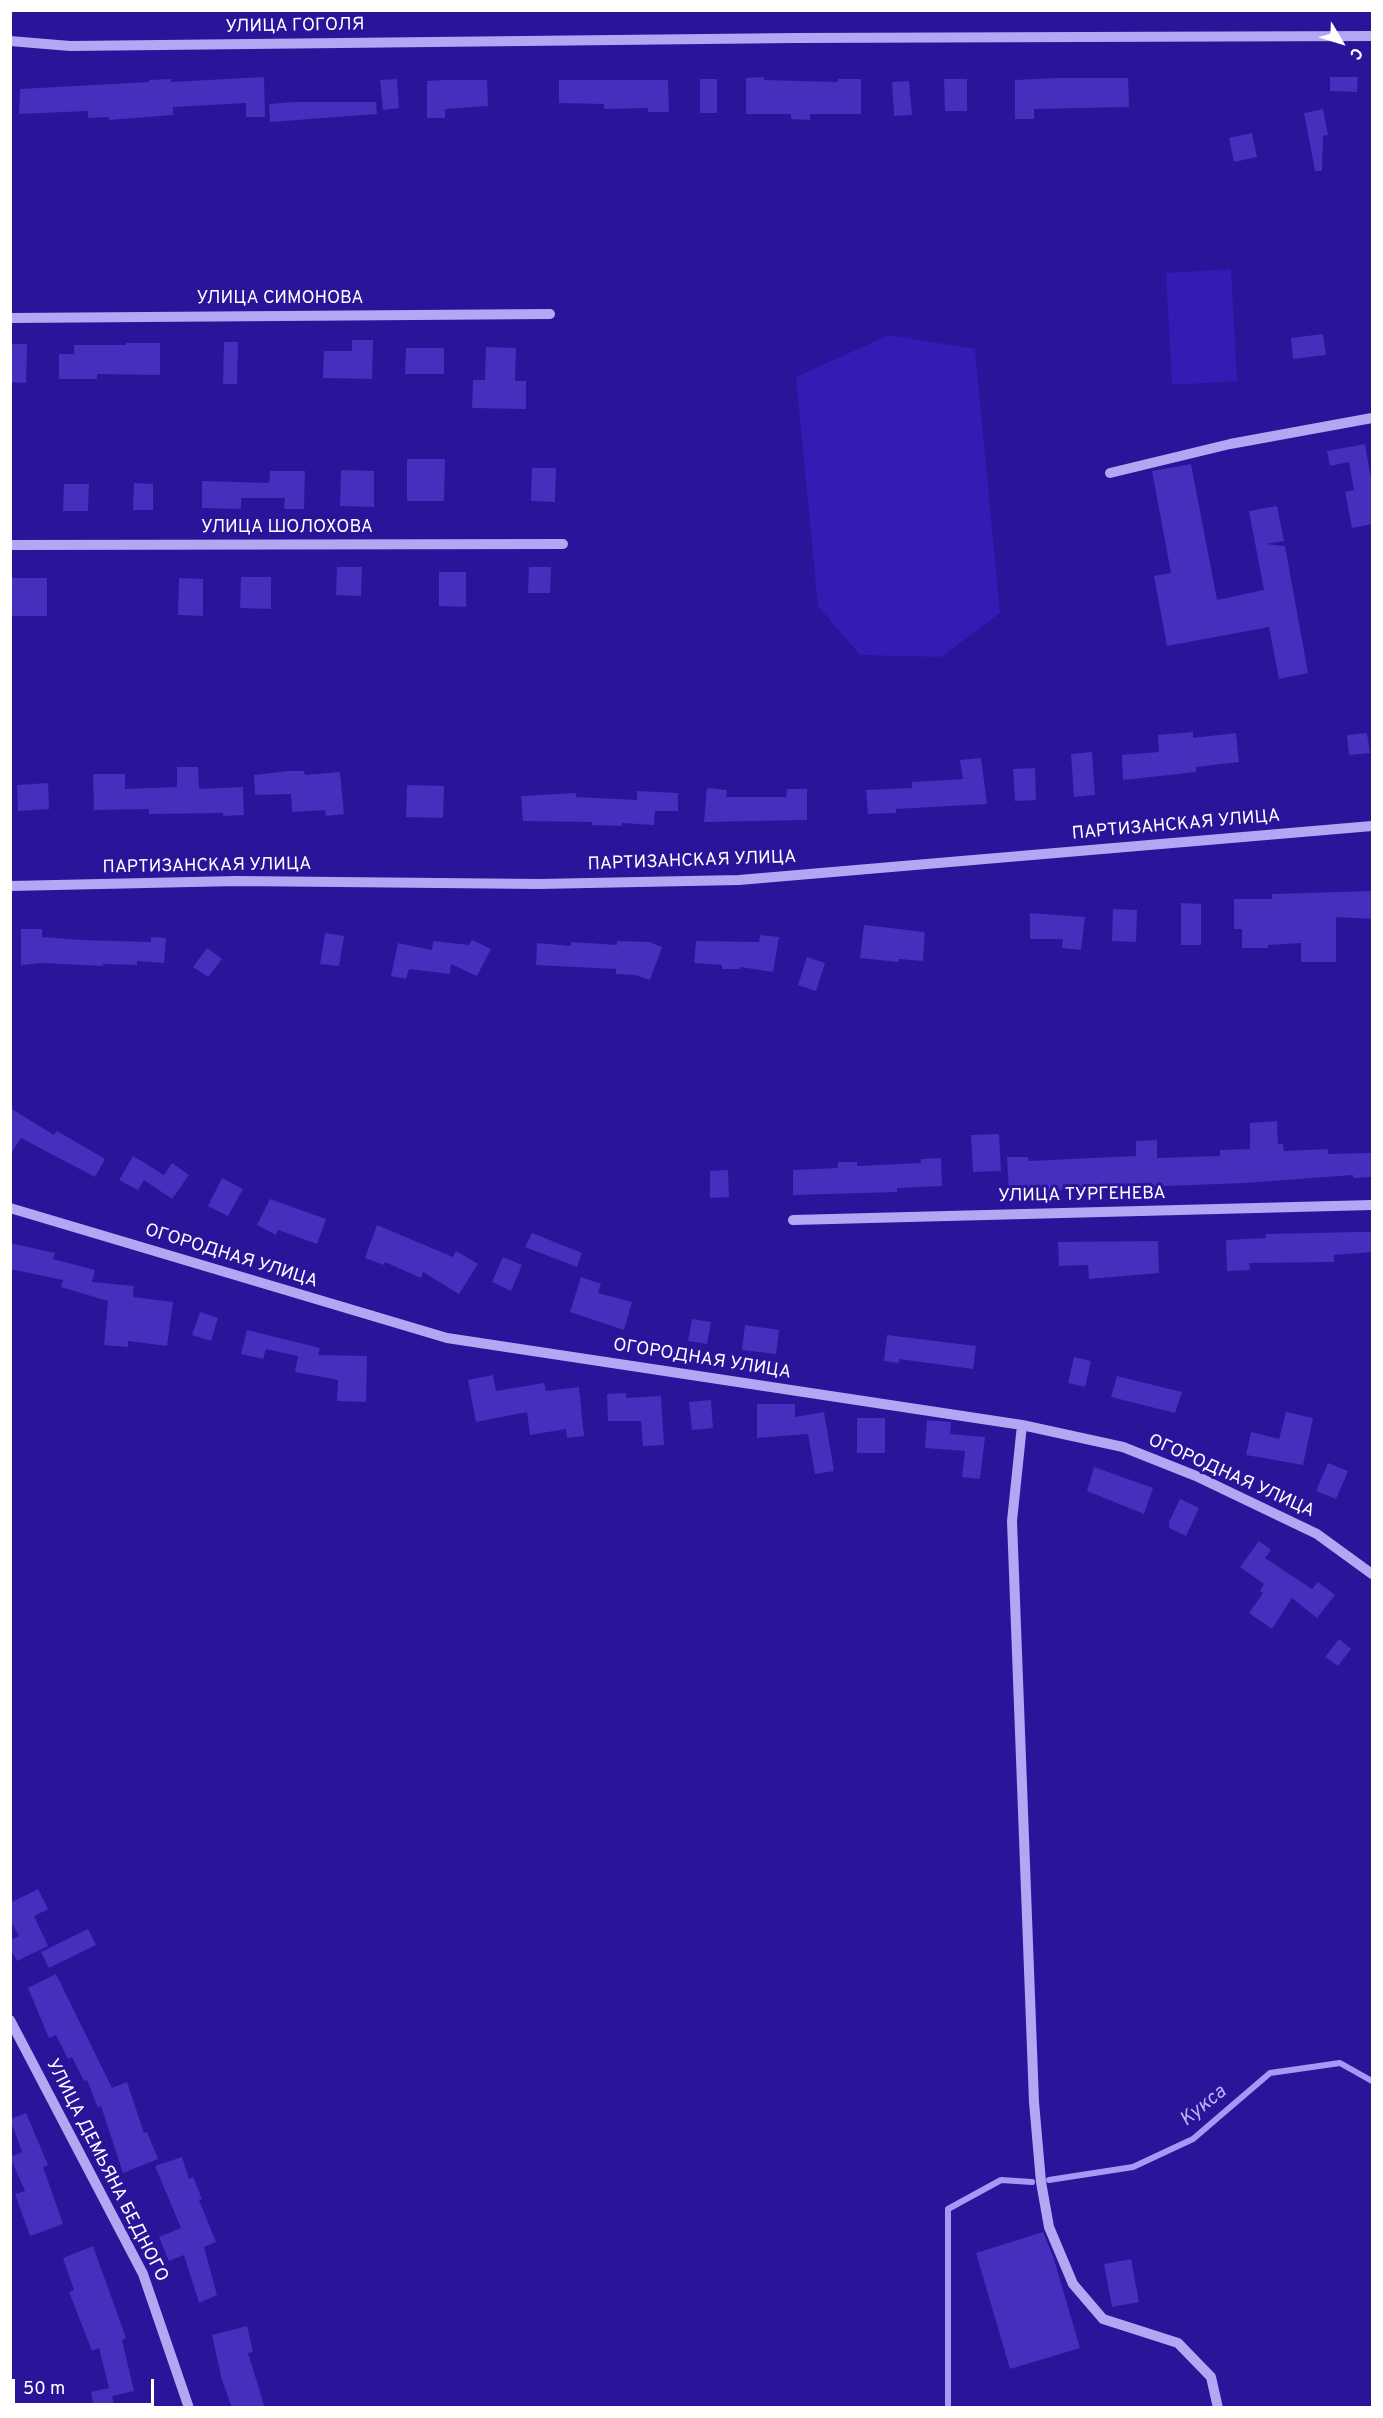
<!DOCTYPE html>
<meta charset="utf-8">
<style>
body{margin:0}
#map{position:relative;width:1383px;height:2418px;overflow:hidden;background:#2a1499;font-family:Overpass,sans-serif}
canvas{display:block}
.frame{position:absolute;inset:0;border:12px solid #fff;pointer-events:none}
.north{position:absolute;left:1311px;top:12px;width:60px;height:60px;-webkit-text-stroke:4px #2a1499;paint-order:stroke;rotate:128deg;font-size:16px;font-weight:700;line-height:24px;text-align:center;color:#fff}
.north::after{content:'';display:block;margin:auto;width:21px;height:27px;background:#fff;clip-path:polygon(50% 0,100% 100%,50% 72%,0 100%)}
.scale{position:absolute;left:12px;top:2379px;width:142px;height:27px;box-sizing:border-box;border:3px solid #fff;border-top:0;padding-left:8px;font-size:18px;line-height:21px;white-space:nowrap;color:#fff;-webkit-text-stroke:4px #2a1499;paint-order:stroke}
</style>
<div id="map">
<canvas width="1383" height="2418"></canvas>
<div class="frame"></div>
<div class="north">С</div>
<div class="scale">50 m</div>
</div>
<script>
const ctx = document.querySelector('canvas').getContext('2d');
ctx.lineJoin = 'round';
function paint(path, color) {
  ctx.fillStyle = color;
  ctx.fill(path, 'evenodd');
}
function trace(path, color, width, dash) {
  ctx.strokeStyle = color;
  ctx.lineWidth = width;
  ctx.lineCap = dash ? 'butt' : 'round';
  ctx.setLineDash(dash || []);
  ctx.stroke(path);
}
function label(font, color, halo, rows, align = 'center') {
  ctx.font = font + ' Overpass,sans-serif';
  ctx.lineWidth = 6;
  ctx.setLineDash([]);
  ctx.textBaseline = 'middle';
  ctx.strokeStyle = halo;
  ctx.fillStyle = color;
  for (const [text, x, y, turn = 0] of rows) {
    ctx.save();
    ctx.translate(x, y);
    ctx.rotate((+turn || 0) * Math.PI / 180);
    ctx.textAlign = isNaN(turn) ? turn : align;
    if (halo) ctx.strokeText(text, 0, 0);
    ctx.fillText(text, 0, 0);
    ctx.restore();
  }
}
const green = new Path2D(`
 M1231,269L1237,381L1172,385L1166,273Z
 M889,335L975,349L1000,613L941,657L860,655L818,606L796,377Z`);
const stream = new Path2D(`
 M1049,2180L1133,2167L1193,2139L1270,2073L1340,2063L1372,2081
 M948,2408V2209L1001,2180L1032,2182`);
const building = new Path2D(`
 M264,77L265,117H246V103L173,107V115L109,120V117L88,118V111L19,114L20,89L149,82V80L171,79V82Z
 M764,77V80L838,82V79H861V114H810V120L791,119V114H746V78Z
 M1330,77H1358L1357,92L1330,91Z
 M1057,78H1128L1129,107L1034,109V119H1015V80Z
 M397,79L399,108L383,110L380,80Z
 M700,79H717V113H700Z
 M944,79H967V111H945Z
 M444,80H487L488,106L445,109V118H427V81Z
 M559,80H668L669,112H648V108L604,109V104L559,103Z
 M909,81L912,115L894,116L892,82Z
 M294,102H376L377,114L270,122L269,104Z
 M1323,109L1328,135L1323,136L1322,171H1315L1304,113Z
 M1252,133L1257,157L1234,162L1229,138Z
 M1323,334L1326,355L1293,359L1291,338Z
 M352,340H373L372,379L323,378L324,351H352Z
 M224,342H238L237,384H223Z
 M126,343H160V375L97,374V379H59V354H74V345H126Z
 M10,344H27L26,383L10,382Z
 M486,347L516,348L515,381H526V409L472,408L473,380H485Z
 M406,348H444V374H405Z
 M1365,444L1372,485V524L1352,528L1345,492L1354,490L1349,462L1330,466L1327,451Z
 M407,459H445L444,501H407Z
 M1191,464L1217,600L1264,590L1249,511L1277,506L1284,541L1266,544L1285,546L1308,673L1279,679L1269,627L1167,646L1154,576L1171,573L1152,471Z
 M532,468H556L555,502L531,501Z
 M341,470L374,471V507L340,506Z
 M270,471H305L304,509H284L285,498H241V509L202,508V481L269,483Z
 M134,483L153,484V510H133Z
 M64,484H89L88,511H63Z
 M337,567H362L361,596L336,595Z
 M529,567H551L550,593H528Z
 M439,572H466V607L439,606Z
 M241,577H271V609L240,608Z
 M10,578H47V616H10Z
 M179,578L203,579V616L178,615Z
 M1193,732V738L1236,733L1239,762L1196,767V772L1123,780L1122,755L1159,752L1158,735Z
 M1367,733L1370,753L1349,755L1347,735Z
 M1092,752L1095,795L1074,797L1071,754Z
 M981,758L987,804L896,809V813L868,814L866,790L912,788V782L963,779L960,760Z
 M177,767H198L199,789L243,787L244,815L223,816V813L149,814V809L94,810L93,774H125V789L177,787Z
 M1035,768L1036,800L1015,801L1013,769Z
 M289,771H304L305,775L340,772L344,814L326,816L325,810L292,812L291,794L255,795L254,775Z
 M48,783L49,809L18,811L17,785Z
 M407,785L444,786L443,818L406,817Z
 M707,788L727,790L726,797H786L787,789H807V820L704,822Z
 M637,791L678,793V811H655L654,825L622,823V826L592,825V822L523,821L521,796L576,793V797L637,800Z
 M1372,891V919L1336,917V962H1301V943L1268,945V948H1242V929H1234V899H1272V894Z
 M1181,903L1201,904V945H1181Z
 M1113,909L1137,910L1136,942L1112,941Z
 M1030,913L1085,917L1081,950L1062,948L1063,939H1030Z
 M864,925L925,932L923,961L899,959L898,962L860,958Z
 M21,929H42V937L81,940L151,942V937L166,938L164,963L137,961V965L103,964V966L43,963L21,965Z
 M325,933L344,936L339,966L320,964Z
 M760,935L779,937L773,972L740,967V969H722V965L694,963L696,941L759,942Z
 M472,940L491,949L477,976L451,964L450,974L409,969L406,979L391,976L398,943L432,950L433,941L469,945Z
 M617,941L649,942L662,947L650,980L635,975L616,974V969L536,965L537,943L571,946V942L617,945Z
 M207,948L222,959L208,977L193,967Z
 M807,957L825,963L816,991L798,985Z
 M10,1108L54,1135L57,1131L105,1159L95,1177L21,1138L10,1155Z
 M1277,1121L1278,1144H1283L1284,1151L1328,1149V1154L1372,1153V1177L1353,1178V1175L1244,1183L1009,1192L1007,1157H1028L1029,1161L1136,1156V1141L1157,1140V1158L1220,1156V1150L1250,1149V1123Z
 M999,1134L1001,1171L973,1172L971,1135Z
 M133,1156L164,1175L172,1163L189,1175L172,1199L144,1180L138,1190L119,1180Z
 M941,1158L942,1186L897,1188V1192L793,1195V1170L838,1168V1162H857V1166L921,1163V1159Z
 M728,1170L729,1197L710,1198V1171Z
 M222,1178L243,1189L228,1216L208,1206Z
 M270,1199L326,1219L317,1244L278,1230L276,1235L257,1225Z
 M377,1225L453,1257L456,1251L478,1264L459,1294L423,1272L421,1278L385,1262L384,1265L365,1258Z
 M1358,1232H1372V1252L1334,1255V1262L1249,1263L1250,1270L1227,1271L1226,1240L1266,1238V1234Z
 M532,1233L582,1253L577,1267L525,1247Z
 M1158,1241L1159,1273L1089,1279L1088,1265L1059,1266L1058,1242Z
 M10,1243L55,1253L53,1259L95,1270L92,1282L134,1286L133,1297L173,1302L167,1346L128,1341V1347L104,1345L108,1301L61,1287L63,1280L10,1269Z
 M503,1257L522,1265L511,1291L492,1282Z
 M581,1277L601,1284L598,1293L632,1302L624,1330L570,1312Z
 M200,1312L218,1318L211,1341L192,1335Z
 M692,1319L711,1322L707,1344L688,1341Z
 M745,1325L779,1330L776,1354L742,1350Z
 M247,1330L320,1348L318,1355L367,1356L366,1402L337,1401L338,1380L295,1372L298,1356L266,1349L263,1359L241,1354Z
 M887,1335L976,1346L973,1369L899,1359V1363L884,1361Z
 M1074,1357L1091,1361L1085,1387L1068,1383Z
 M493,1375L496,1391L544,1383L546,1391L579,1387L584,1436L567,1438L566,1429L530,1435L527,1412L476,1422L468,1380Z
 M1117,1376L1182,1392L1175,1413L1111,1397Z
 M626,1393V1398L661,1396L664,1445L643,1446L641,1421H608L607,1394Z
 M711,1400L713,1428L692,1430L689,1402Z
 M757,1404H795V1417L824,1412L834,1471L815,1474L808,1434L757,1438Z
 M1286,1412L1313,1418L1303,1465L1246,1455L1251,1432L1279,1439Z
 M857,1418H885V1453H857Z
 M927,1420L951,1422L950,1434L985,1437L980,1479L962,1477L965,1451L925,1448Z
 M1328,1463L1348,1471L1336,1499L1316,1491Z
 M1094,1467L1153,1488L1144,1514L1087,1491Z
 M1180,1499L1199,1508L1186,1536L1169,1528V1522Z
 M1259,1541L1271,1550L1265,1558L1312,1589L1318,1582L1335,1595L1317,1618L1292,1598L1272,1629L1249,1613L1263,1593L1260,1591L1264,1584L1240,1567Z
 M1339,1639L1351,1649L1338,1666L1325,1657Z
 M38,1889L48,1909L34,1916L48,1946L17,1961L10,1948V1940L19,1936L10,1920V1903Z
 M88,1929L96,1945L49,1968L41,1952Z
 M56,1974L112,2088L127,2082L144,2133L147,2132L158,2159L123,2173L101,2106L98,2108L87,2080L84,2081L72,2057L68,2059L56,2035L49,2038L28,1988Z
 M26,2113L48,2165L43,2167L63,2224L30,2236L15,2194L25,2191L10,2157L22,2152L10,2119Z
 M182,2157L189,2179L193,2177L202,2199L199,2200L216,2242L204,2247L217,2295L199,2303L184,2255L169,2261L159,2237L181,2228L155,2166Z
 M1043,2232L1053,2256L1080,2348L1010,2369L976,2253Z
 M93,2246L126,2338L122,2340L134,2391L112,2396L115,2408H94L91,2392L109,2388L99,2348L92,2351L69,2292L74,2290L63,2258Z
 M1131,2259L1139,2302L1112,2307L1104,2264Z
 M247,2326L253,2352L248,2353L265,2408H232L222,2380L212,2335Z`);
const minor = new Path2D(`
 M10,41L70,46L795,38L1372,36
 M10,318L550,314
 M1110,473L1230,444L1372,418
 M10,545L563,544
 M10,886L237,881L539,884L739,880L1372,826
 M10,1208L447,1338L1022,1425L1123,1447L1196,1476L1317,1534L1372,1574
 M793,1220L1372,1205
 M1022,1425L1012,1521L1034,2102L1041,2182L1049,2227L1073,2284L1103,2319L1178,2343L1211,2377L1218,2408
 M10,2020L143,2274L189,2408`);
const streetNames = [
 ["УЛИЦА ГОГОЛЯ",295,27,-1],
 ["УЛИЦА СИМОНОВА",280,299],
 ["УЛИЦА ШОЛОХОВА",287,528],
 ["ПАРТИЗАНСКАЯ УЛИЦА",1176,826,-5],
 ["ПАРТИЗАНСКАЯ УЛИЦА",692,862,-2],
 ["ПАРТИЗАНСКАЯ УЛИЦА",207,867,-1],
 ["УЛИЦА ТУРГЕНЕВА",1082,1196,-1],
 ["ОГОРОДНАЯ УЛИЦА",231,1257,17],
 ["ОГОРОДНАЯ УЛИЦА",702,1360,9],
 ["ОГОРОДНАЯ УЛИЦА",1231,1477,24],
 ["УЛИЦА ДЕМЬЯНА БЕДНОГО",106,2171,63]
];
const waterNames = [
 ["Кукса",1204,2107,-39]
];
paint(green, '#331cb3');
trace(stream, '#a699f6', 6);
paint(building, '#452fbc');
trace(minor, '#b2a7f3', 10);
label('18px', '#fff', '#2a1499', streetNames);
label('italic 20px', '#beb3f9', '#2a1499', waterNames);
</script>
